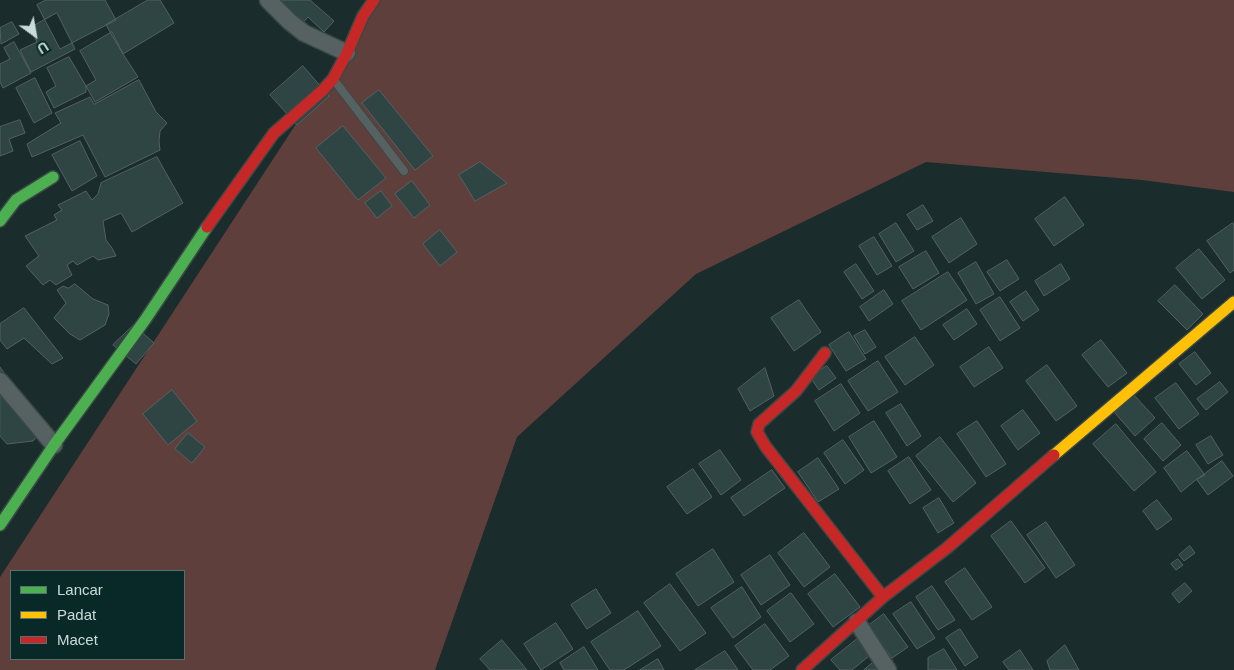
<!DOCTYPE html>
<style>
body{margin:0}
#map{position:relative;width:1234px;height:670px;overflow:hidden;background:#1a2c2b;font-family:Arial,sans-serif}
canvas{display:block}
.legend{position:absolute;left:10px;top:570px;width:175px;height:90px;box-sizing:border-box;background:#082927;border:1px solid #56706e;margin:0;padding:6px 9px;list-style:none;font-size:15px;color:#cadbd9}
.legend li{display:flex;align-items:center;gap:10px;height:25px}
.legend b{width:25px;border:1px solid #56706e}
.north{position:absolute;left:10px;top:10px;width:50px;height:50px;-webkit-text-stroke:4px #082927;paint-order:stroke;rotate:148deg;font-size:14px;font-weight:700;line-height:20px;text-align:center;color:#cadbd9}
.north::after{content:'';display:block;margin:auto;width:18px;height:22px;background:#cadbd9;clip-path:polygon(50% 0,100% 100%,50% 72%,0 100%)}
</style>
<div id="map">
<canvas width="1234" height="670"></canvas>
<ul class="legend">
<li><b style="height:6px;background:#4caf50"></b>Lancar</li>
<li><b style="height:6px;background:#ffc107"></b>Padat</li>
<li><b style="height:6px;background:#c62828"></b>Macet</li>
</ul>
<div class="north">U</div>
</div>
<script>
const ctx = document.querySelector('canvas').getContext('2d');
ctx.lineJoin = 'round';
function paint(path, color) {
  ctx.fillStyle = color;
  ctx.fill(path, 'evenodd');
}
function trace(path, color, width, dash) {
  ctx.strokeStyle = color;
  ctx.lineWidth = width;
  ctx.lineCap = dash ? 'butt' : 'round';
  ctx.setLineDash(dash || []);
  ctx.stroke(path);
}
const green = new Path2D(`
 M377,0H1234V192L1142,180L926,162L696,274L517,437L435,670H0V577ZM11,571H184V659H11Z`);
const building = new Path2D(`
 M46,0H105L116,20L60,49L37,5Z
 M148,0H160L174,23L123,54L106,25Z
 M274,0H310L334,21L324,32L308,17L302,24Z
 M57,13L75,49L31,72L20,50L37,42L30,28Z
 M12,22L19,34L1,44L0,28Z
 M112,32L123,54L138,77L95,102L86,86L96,80L80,51Z
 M14,42L31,73L3,88L0,82V64L10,59L4,48Z
 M69,57L86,86V92L54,108L46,92L56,86L47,68Z
 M303,66L329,96L297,125L270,95Z
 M35,78L52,113L34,123L16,88Z
 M139,80L156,112L167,123L160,131L159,141L160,150L105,177L83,135L32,157L27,144L61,123L55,113L90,97L94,104Z
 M379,90L433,156L415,170L362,103Z
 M20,120L25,133L9,139L13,151L0,156V127Z
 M343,126L386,178L358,200L316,148Z
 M80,141L97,176L72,191L52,155Z
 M157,157L183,203L132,232L121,213L103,221L106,240L112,248L116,256L98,260L93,256L77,265L73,261L67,265L72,275L56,285L50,280L43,285L26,266L39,256L25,236L57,220L54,215L62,210L58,205L86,191L92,200L98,194L101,183Z
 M480,162L507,183L475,201L459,175Z
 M412,181L430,205L414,218L395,194Z
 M381,191L392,206L377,218L365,203Z
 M1065,197L1084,225L1054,246L1035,219Z
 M923,205L933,221L917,230L907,215Z
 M961,218L977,244L949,263L932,237Z
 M896,223L914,251L896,262L879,234Z
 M1233,223L1234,225V270L1230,273L1207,241Z
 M440,230L457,252L440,266L423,244Z
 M874,237L892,266L877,275L859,246Z
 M1199,249L1225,280L1202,299L1176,268Z
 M926,251L939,273L913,289L899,267Z
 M1007,260L1019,279L1000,291L987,272Z
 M976,262L994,294L976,304L958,273Z
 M856,264L874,291L862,299L844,272Z
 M1061,264L1070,279L1044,296L1035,281Z
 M948,272L967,300L921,330L902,301Z
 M75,284L93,299L108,305L109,314L105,325L80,340L70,334L54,318L66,303L57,290L63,286L68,288Z
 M1175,285L1203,314L1187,330L1158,301Z
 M884,290L893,304L869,321L860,307Z
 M1026,291L1039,310L1023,321L1010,302Z
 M1000,297L1020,328L1000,341L980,310Z
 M799,300L821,332L794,351L771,318Z
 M24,308L63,358L52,364L24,338L7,349L0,340V324Z
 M967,309L977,324L954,340L943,325Z
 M134,325L154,343L136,364L113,345Z
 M865,330L876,347L865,354L854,336Z
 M849,332L866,359L846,371L829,345Z
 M915,337L934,365L905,385L885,357Z
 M1101,340L1127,373L1108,387L1082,355Z
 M989,347L1003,368L974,387L960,367Z
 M1195,352L1211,373L1196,385L1179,364Z
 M878,361L898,392L868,411L848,381Z
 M1047,365L1077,406L1056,421L1026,381Z
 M827,366L836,378L819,390L810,377Z
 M0,367L43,430L33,441L7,444L0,436Z
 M765,368L774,396L750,411L738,389Z
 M1220,382L1228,392L1206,410L1197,399Z
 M1176,383L1199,414L1179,429L1155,398Z
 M841,384L860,413L834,431L815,401Z
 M172,390L197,421L168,445L143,414Z
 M1134,395L1155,418L1135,436L1115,413Z
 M901,404L921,436L907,446L886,413Z
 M1023,410L1040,433L1018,450L1001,426Z
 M874,421L897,457L871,473L849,437Z
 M977,421L1006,464L986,477L957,434Z
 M1162,423L1181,445L1163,461L1144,439Z
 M1116,424L1156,472L1134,491L1093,444Z
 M188,433L205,447L192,463L175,449Z
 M1211,436L1223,455L1208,464L1196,445Z
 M940,437L976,483L953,502L916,456Z
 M843,440L864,470L845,484L824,453Z
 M720,450L741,480L721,495L699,464Z
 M1187,451L1205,475L1197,479L1181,492L1164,468Z
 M909,457L931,490L910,504L888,471Z
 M818,458L839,489L818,502L798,472Z
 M1222,461L1233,476L1208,495L1197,480Z
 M693,469L712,497L687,514L667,487Z
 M772,470L785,488L744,516L731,498Z
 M939,498L954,523L938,533L923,508Z
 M1157,500L1172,519L1157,530L1143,511Z
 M1011,521L1045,568L1025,583L991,536Z
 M1046,522L1075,565L1056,578L1027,535Z
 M804,533L830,567L804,587L778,553Z
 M1190,546L1195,553L1184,561L1179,555Z
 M713,549L734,582L698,606L676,574Z
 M770,555L790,585L761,605L741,575Z
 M1178,559L1183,565L1176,570L1171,564Z
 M965,568L992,607L972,620L945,582Z
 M835,574L860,607L833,627L808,594Z
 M1185,583L1192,591L1179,603L1172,594Z
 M670,584L706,633L680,651L644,603Z
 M932,586L955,620L938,630L916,597Z
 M742,587L761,617L733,638L711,608Z
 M596,589L611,613L587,629L571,605Z
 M791,593L814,624L790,642L767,611Z
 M911,602L935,638L917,649L893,614Z
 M638,611L661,646L624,670H610L591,642Z
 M884,614L908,647L892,658L868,626Z
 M556,623L573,649L541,670L524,644Z
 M765,624L789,656L770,670H753L735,646Z
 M960,629L978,657L965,666L946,638Z
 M861,636L874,652L852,670H840L831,660Z
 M502,640L527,670H490L480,659Z
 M1065,645L1079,670H1050L1047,661Z
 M584,647L598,670H564L560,663Z
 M944,649L957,670H928V658Z
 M1020,650L1033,670H1009L1003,662Z
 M725,651L738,670H695Z
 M658,659L664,670H640Z
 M875,661L882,670H864Z`);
const lane = new Path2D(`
 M334,80L404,171`);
const street = new Path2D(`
 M268,0L289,21L304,33L347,53
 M0,381L54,445
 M857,622L888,670`);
const fast = new Path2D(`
 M0,221L16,200L53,177
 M0,525L54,445L145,320L207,227`);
const slow = new Path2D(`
 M1054,455L1234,302`);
const jam = new Path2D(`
 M207,227L274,133L322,91L333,79L347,53L363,16L374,0
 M825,353L796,391L759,424L757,432L766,447L883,597
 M802,670L883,597L947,548L1054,455`);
paint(green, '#5f3f3c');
paint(building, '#2f4544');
trace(building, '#536261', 1);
trace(lane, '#3a4846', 10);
trace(street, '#3a4846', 19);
trace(fast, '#3a4846', 14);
trace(slow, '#3a4846', 14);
trace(jam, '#3a4846', 14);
trace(lane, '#556261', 8);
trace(street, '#556261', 16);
trace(fast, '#4caf50', 11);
trace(slow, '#ffc107', 11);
trace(jam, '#c62828', 11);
</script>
